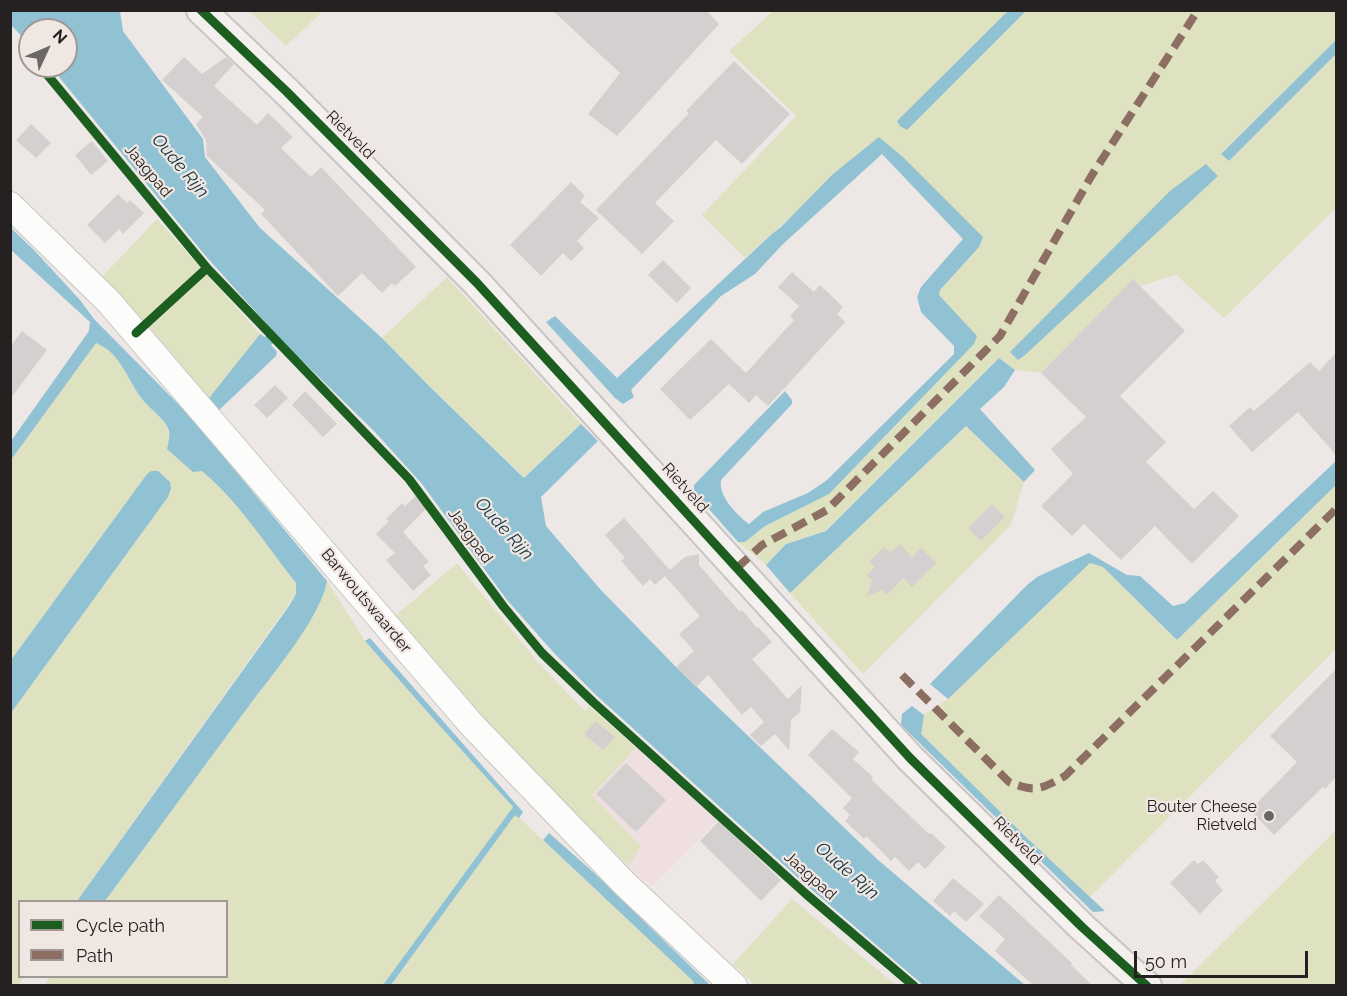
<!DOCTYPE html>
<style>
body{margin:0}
#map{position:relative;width:1347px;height:996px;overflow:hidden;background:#ede8e6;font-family:Raleway,sans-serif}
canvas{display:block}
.frame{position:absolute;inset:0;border:12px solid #252120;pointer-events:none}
.legend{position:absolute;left:18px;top:900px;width:210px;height:78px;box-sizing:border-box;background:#f0e7e3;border:2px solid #9f9895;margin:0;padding:8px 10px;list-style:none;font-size:18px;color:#252120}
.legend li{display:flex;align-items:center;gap:12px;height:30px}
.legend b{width:30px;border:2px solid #9f9895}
.north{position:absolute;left:18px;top:18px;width:60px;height:60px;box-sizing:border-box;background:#f0e7e3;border:2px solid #9f9895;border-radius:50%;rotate:46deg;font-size:16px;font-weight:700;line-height:24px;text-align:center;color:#252120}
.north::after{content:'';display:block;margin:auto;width:21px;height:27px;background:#6b6765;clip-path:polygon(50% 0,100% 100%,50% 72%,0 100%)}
.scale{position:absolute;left:1134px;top:951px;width:174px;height:27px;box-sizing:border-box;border:3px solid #252120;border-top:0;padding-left:8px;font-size:18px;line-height:21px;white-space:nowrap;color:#252120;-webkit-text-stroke:4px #f0e7e3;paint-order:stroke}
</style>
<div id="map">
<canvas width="1347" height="996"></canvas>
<div class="frame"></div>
<ul class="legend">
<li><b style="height:8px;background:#1b5e20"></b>Cycle path</li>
<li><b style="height:8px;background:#8d6e63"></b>Path</li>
</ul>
<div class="north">N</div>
<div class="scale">50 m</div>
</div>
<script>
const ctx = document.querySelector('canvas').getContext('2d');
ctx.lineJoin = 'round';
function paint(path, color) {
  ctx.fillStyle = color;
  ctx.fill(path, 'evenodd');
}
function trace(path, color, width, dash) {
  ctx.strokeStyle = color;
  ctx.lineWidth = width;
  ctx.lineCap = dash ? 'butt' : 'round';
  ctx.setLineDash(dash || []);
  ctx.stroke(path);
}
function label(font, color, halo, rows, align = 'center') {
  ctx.font = font + ' Raleway,sans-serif';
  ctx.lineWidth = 4.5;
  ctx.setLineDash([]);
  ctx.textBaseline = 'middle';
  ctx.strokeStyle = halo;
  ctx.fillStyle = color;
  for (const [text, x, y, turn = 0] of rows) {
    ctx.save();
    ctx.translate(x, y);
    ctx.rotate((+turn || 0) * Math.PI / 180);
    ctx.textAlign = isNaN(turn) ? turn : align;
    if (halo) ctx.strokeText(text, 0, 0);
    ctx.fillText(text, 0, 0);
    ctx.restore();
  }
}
const industrial = new Path2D(`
 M636,748L718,820L652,887L629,866L641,846L591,795Z`);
const green = new Path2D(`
 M249,11H323L286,46Z
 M773,11H1009L898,121L907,129L1026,11H1336V40L1221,154L1229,161L1336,54V208L1224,318L1176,275L1140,286L1133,280L1041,373L1015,370L999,358L826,531L786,544L766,565L738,542H745L765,526L829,494L974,344L938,295L940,290L979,247L903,157L879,137L745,258L702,215L796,116L729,51Z
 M157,219L260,334L209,398L151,329L101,278Z
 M447,277L581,424L525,478L429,386L382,338Z
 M96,342C120,352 127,378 141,398C149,407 159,415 166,425C168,429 168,434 170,438C178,452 204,471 216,483C246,513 270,550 296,583V594L77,901L20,902V976L24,977L17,986L10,985L11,713L168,497L151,471L147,474L11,660V460Z
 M966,426L1024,482L1011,525L863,674L790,593Z
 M1336,485V649L1090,897L1028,839L920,734L924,715L948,699L1090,563L1103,567L1177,640Z
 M457,563L536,660L585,711L589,706L636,748L592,795L641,846L629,866L535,775L528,764L481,715L395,616Z
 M327,581L365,641L438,724L513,807L383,985L43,986L50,977L226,976V902L105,901L283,659L320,604Z
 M515,814L693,981L694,985L391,986Z
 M1336,830V985L1181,984Z
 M792,899L896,985H755L733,964Z`);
const water = new Path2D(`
 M1009,10L1026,11L907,130L900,126L897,121Z
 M11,11H120L123,31L203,139L205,157L260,228L382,338L429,386L524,478L581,424L598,441L541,497L546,526L600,589L676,667L877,859L1025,985H923L804,883L596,695L554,653L507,600L422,484L375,432L279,338L271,345L277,352L276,356L217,412L204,427V433L327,581C322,615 273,674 251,703C202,769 154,835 105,901H77L289,606L296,594V583C266,545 239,502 202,471L193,472L167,449C169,441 171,433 167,426C161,416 149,408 142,399C127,379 120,352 96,343L11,460V441L89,331L90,322L11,250V228L34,250L80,300L94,319L193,419L208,406L209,398L260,334L265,337L272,330L204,254L50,66H66V30H30V45L11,25Z
 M1336,40V54L1229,161L1221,154Z
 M879,137L903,157L983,237L979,247L940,290L939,295L977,336L974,344L829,494L765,526L745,542H738L694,492V485L785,391L792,400V404L721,480C718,496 737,515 749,524L763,512L808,493L827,480L954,354V346L921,312L917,297L921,287L963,239L882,154L782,245L755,274L721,296L631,390L634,397L623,404L615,398L546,322L555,316L617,378L773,233L781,227L833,174Z
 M1206,164L1218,176L1025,355L1018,360L1010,352L1170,191Z
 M999,358L1015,370L1004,387L980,409L1035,470L1024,482L966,426L790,593L766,565L786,544L826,531Z
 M1336,461V485L1177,640L1103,567L1090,563L948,699L930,684L1027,585L1037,577L1089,553L1127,575L1140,576L1173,606L1185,603Z
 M151,471H158L170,482L171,488L168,497L11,713V660L147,474Z
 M370,638L523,812L519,818L515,815L391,985H383L513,807L438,724L365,641Z
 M912,706L924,715L921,734L1028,839L1105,911L1093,912L901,725L902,714Z
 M549,833L592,871L710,985H694L693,981L543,840Z`);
const building = new Path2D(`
 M552,10H706L719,24L617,136L588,114L620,73Z
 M184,57L202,74L226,57L234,64L214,86L257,125L268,113L293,137L281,148L311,177L321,167L416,267L395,286L392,283L382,293L362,273L338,296L261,214L265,210L207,156L206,140L196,124L203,117L162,80Z
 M734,61L790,114L742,164L716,140L655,203L674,221L642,254L596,210L689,113L686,111Z
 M31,124L51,143L36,158L16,140Z
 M92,141L108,161L91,175L75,155Z
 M571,182L585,196L580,202L599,218L577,241L584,248L571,261L563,253L541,276L510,245Z
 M118,194L127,203L130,200L144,213L123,234L119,229L105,243L87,225Z
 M663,260L691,288L677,303L648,275Z
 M792,272L814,292L820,285L843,307L837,314L845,322L768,406L756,395L749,403L729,384L690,420L660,389L711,339L746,373L794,320L790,316L799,306L778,287Z
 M1133,279L1185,331L1120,396L1166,442L1146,462L1194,509L1213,491L1239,516L1192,564L1155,526L1121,560L1084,524L1072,536L1041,506L1073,474L1051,449L1086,417L1041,373Z
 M22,331L47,350L10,399V347Z
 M1336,353V455L1298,412L1252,452L1229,426L1250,407L1254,411L1310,362L1319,371Z
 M275,385L288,398L267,418L254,405Z
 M305,391L337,424L323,437L292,405Z
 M421,491L432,503L403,532L429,562L423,566L431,575L413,591L386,560L395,553L376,534L389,521L386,519L402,503L405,506Z
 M992,504L1005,517L981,541L968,528Z
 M624,518L670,570L685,557L699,554V565L740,612L742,610L757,628L758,627L772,642L752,659L788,699L802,685L800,712L791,720L789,750L775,734L761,746L750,735L764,722L751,707L742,715L708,675L696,687L676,667L694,651L679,634L700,616L665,576L655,585L650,579L643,586L621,561L625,558L605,535Z
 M900,544L912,557L921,548L936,563L912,587L903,578L887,595L882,590L867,596L872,580L867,575L875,567L869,562L884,547L890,553Z
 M1336,669V777L1325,789L1323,787L1274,835L1250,810L1297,762L1270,736Z
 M596,721L615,737L603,750L584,734Z
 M832,729L859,752L853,759L873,777L871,779L929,834L931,833L946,847L925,869L918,862L909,871L895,857L891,861L866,836L864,839L845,821L850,815L843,808L852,798L808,755Z
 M626,763L666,800L636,832L596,794Z
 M719,821L781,880L761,901L700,841Z
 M1194,860L1198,864L1203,860L1219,877L1215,881L1223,890L1200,914L1170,883Z
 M953,878L984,904L966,922L954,911L950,916L933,901Z
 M999,895L1072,963L1071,965L1093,986H1034L995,951L1005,939L979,916Z`);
const tertiary = new Path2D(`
 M10,205L109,302L471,724L625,884L734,986`);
const secondary = new Path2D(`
 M201,10L287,92L477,283L910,758L1082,927L1147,986`);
const quiet = new Path2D(`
 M737,568L762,545L827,510L1000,336L1092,175L1198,10
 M902,675L1009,782C1036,793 1041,789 1065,776L1336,509`);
const cycleway = new Path2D(`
 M201,10L287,92L477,283L910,758L1082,927L1147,986
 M40,66L207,268L409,479L503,606L542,653L593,702L806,894L914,986
 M136,333L207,268`);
const markers = [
 [1269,816,6,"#6b6765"]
];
const streetNames = [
 ["Rietveld",350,135,45],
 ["Jaagpad",148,171,50],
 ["Rietveld",685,488,48],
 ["Jaagpad",470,536,54],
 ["Barwoutswaarder",366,601,50],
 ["Rietveld",1017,841,45],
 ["Jaagpad",810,876,42]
];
const poiNames = [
 ["Bouter Cheese",1257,807],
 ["Rietveld",1257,825]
];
const waterNames = [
 ["Oude Rijn",180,166,50],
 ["Oude Rijn",504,529,48],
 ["Oude Rijn",847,871,41]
];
paint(industrial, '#f0dfe1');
paint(green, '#dfe2c0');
paint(water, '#91c2d4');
paint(building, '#d4d0cf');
trace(tertiary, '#c8c4c3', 28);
trace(secondary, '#c8c4c3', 32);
trace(tertiary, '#fcfcfb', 26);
trace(secondary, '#f3f0ed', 28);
trace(quiet, '#8d6e63', 8, [15, 8]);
trace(cycleway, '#1b5e20', 9);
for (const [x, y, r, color] of markers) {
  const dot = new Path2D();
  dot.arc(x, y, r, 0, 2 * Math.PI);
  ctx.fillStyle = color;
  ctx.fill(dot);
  trace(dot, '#f0e7e3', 2);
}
label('16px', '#252120', '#f0e7e3', streetNames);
label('16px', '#252120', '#f0e7e3', poiNames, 'right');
label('italic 18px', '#163844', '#f0e7e3', waterNames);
</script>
